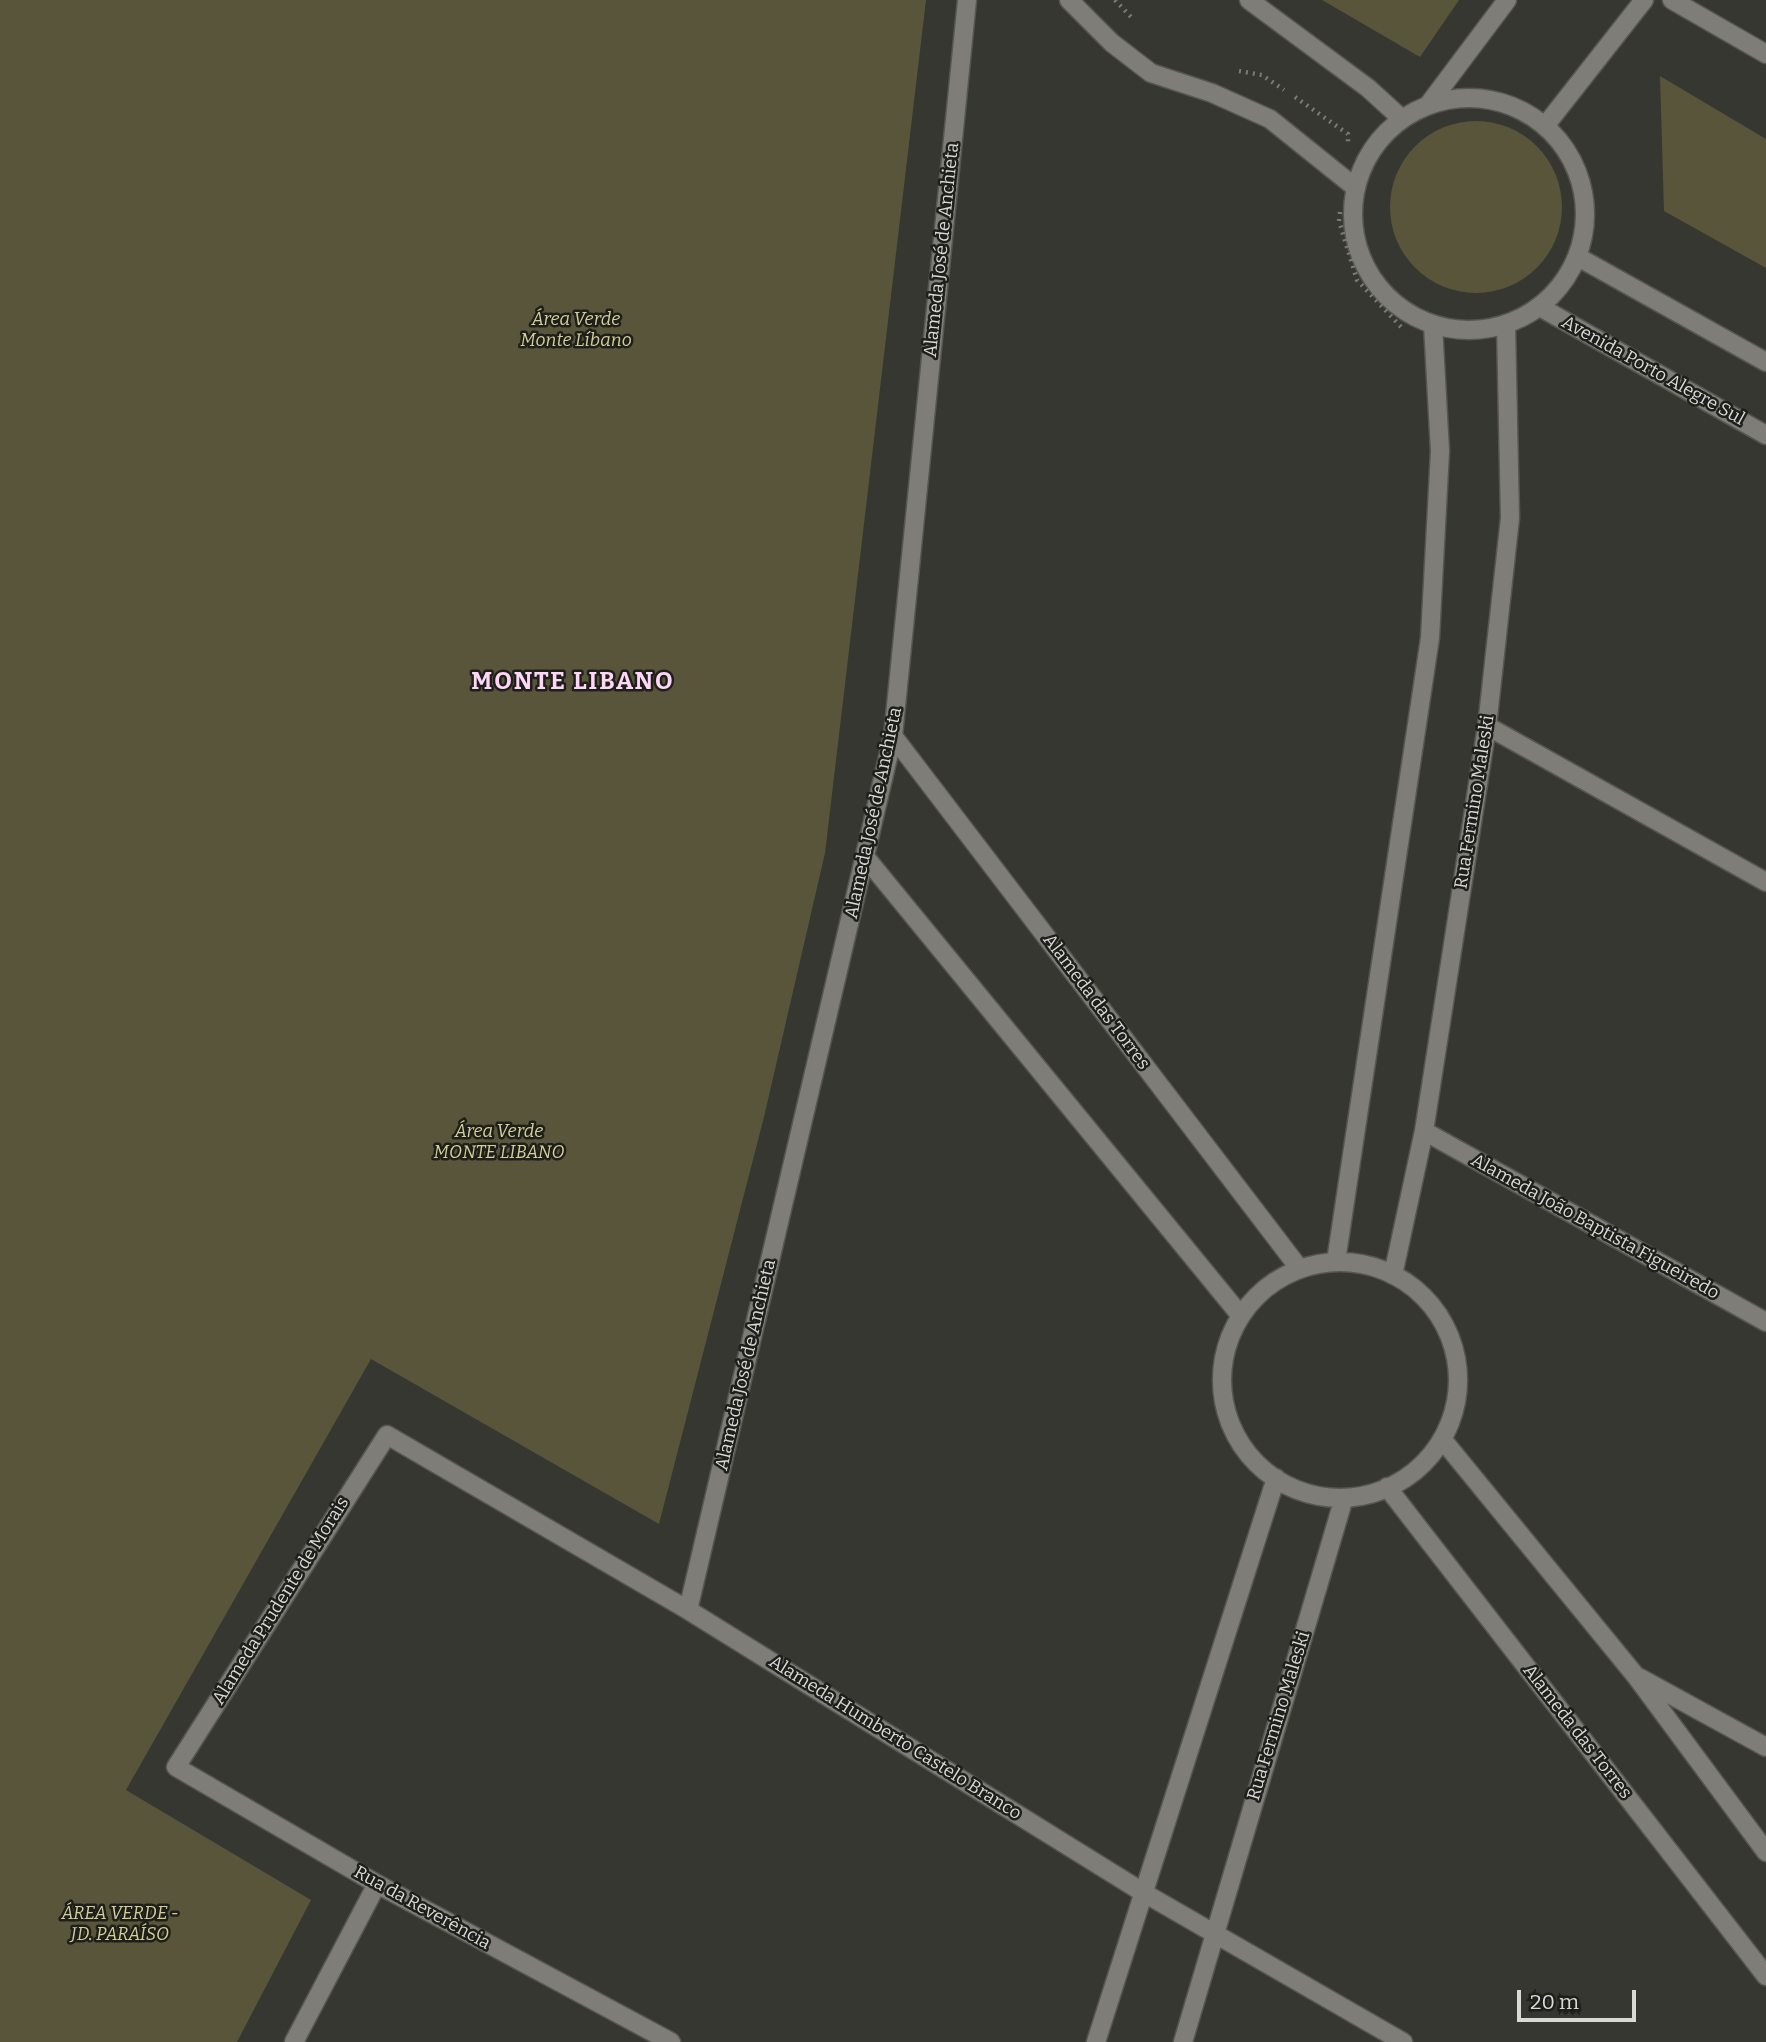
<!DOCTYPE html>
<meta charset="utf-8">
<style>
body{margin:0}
#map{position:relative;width:1766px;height:2042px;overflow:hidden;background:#373731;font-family:Bitter,serif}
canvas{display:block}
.scale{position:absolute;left:1517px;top:1990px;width:119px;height:32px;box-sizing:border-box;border:4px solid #d9d9d5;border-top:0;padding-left:9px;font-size:21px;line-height:24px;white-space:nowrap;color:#d9d9d5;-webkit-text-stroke:5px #1e1e1b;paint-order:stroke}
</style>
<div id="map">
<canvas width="1766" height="2042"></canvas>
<div class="scale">20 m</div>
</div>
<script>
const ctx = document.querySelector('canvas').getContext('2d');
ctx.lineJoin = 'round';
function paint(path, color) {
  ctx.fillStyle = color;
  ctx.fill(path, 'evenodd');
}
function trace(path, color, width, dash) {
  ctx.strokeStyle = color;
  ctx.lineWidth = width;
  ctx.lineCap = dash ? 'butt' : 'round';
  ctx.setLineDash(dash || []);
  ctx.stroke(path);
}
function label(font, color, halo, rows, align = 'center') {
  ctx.font = font + ' Bitter,serif';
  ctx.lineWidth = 5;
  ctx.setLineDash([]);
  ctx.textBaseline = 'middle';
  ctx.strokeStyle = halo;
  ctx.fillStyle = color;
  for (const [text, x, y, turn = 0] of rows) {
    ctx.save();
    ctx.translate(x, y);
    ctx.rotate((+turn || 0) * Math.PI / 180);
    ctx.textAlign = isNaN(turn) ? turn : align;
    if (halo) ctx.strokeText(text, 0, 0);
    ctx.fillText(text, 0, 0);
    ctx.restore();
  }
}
const green = new Path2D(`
 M0,0H926L825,853L764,1117L659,1524L371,1359L126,1790L311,1900L237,2042H0Z
 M1322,0H1459L1420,57Z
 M1660,76L1766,139V268L1664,211Z
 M1390 207a86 86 0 1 1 172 0a86 86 0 1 1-172 0Z`);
const path = new Path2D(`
 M1115,0L1132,18
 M1239,71L1262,75L1284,90
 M1295,97L1348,134V145
 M1340,212L1339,221L1357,280L1403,329`);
const minor = new Path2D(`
 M1069,0L1112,43L1151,73L1212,93L1270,119L1356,188
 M1249,0L1368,88L1402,119
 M1672,0L1766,54
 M1353 214a116 116 0 1 1 232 0a116 116 0 1 1-232 0Z
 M1429,104L1507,0
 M1545,126L1644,0
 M1578,257L1766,362
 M1540,307L1766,435
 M1487,726L1766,882
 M893,736L1299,1268
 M866,858L1241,1316
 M1424,1131L1766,1322
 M1336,1261L1430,638L1440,451L1433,325
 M1222 1380a118 118 0 1 1 236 0a118 118 0 1 1-236 0Z
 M1393,1275L1424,1131L1487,726L1510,518L1506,325
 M1442,1439L1635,1675L1766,1852
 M1387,1487L1766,1976
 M688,1610L893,736L967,0
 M1640,1678L1766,1747
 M294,2042L377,1884
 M671,2042L377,1884L176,1767L387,1435L688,1610L1144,1893L1403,2042
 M1096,2042L1276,1478
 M1183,2042L1344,1498`);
const streetNames = [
 ["Alameda José de Anchieta",942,250,-84],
 ["Avenida Porto Alegre Sul",1653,371,29],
 ["Rua Fermino Maleski",1475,802,-81],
 ["Alameda José de Anchieta",874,813,-78],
 ["Alameda das Torres",1096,1002,53],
 ["Alameda João Baptista Figueiredo",1595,1227,29],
 ["Alameda José de Anchieta",746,1365,-77],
 ["Alameda Prudente de Morais",281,1601,-58],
 ["Rua Fermino Maleski",1279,1716,-73],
 ["Alameda das Torres",1577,1732,52],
 ["Alameda Humberto Castelo Branco",895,1738,32],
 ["Rua da Reverência",422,1908,29]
];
const parkNames = [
 ["Área Verde",576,320],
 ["Monte Líbano",576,341],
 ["Área Verde",499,1132],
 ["MONTE LIBANO",499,1153],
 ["ÁREA VERDE -",120,1914],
 ["JD. PARAÍSO",120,1935]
];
const districtNames = [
 ["MONTE LIBANO",573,682]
];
paint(green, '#58553b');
trace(minor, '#565651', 21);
trace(path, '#7b7b76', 4.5, [2, 5]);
trace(minor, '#7e7d77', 18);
label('18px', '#d9d9d5', '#1e1e1b', streetNames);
label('italic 18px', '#d4cf96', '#1e1e1b', parkNames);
ctx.letterSpacing = '2px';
label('bold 24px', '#fed6f6', '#1e1e1b', districtNames);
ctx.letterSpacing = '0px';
</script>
